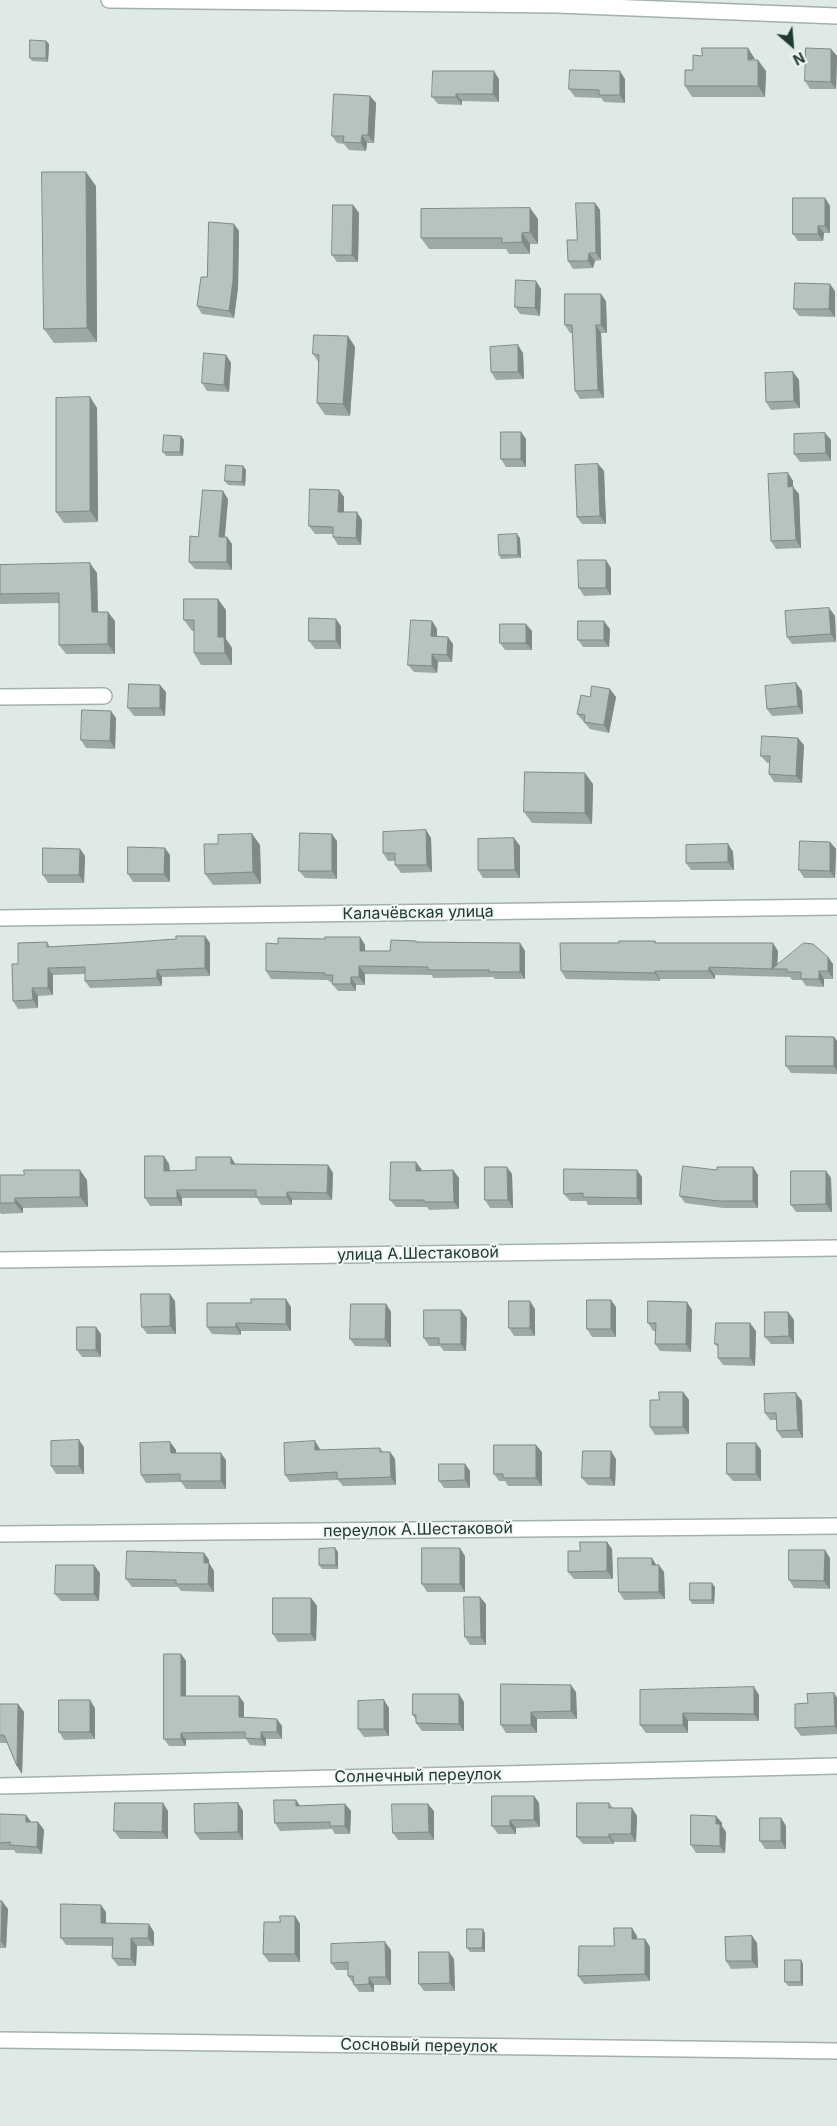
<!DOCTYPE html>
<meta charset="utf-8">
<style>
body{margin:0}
#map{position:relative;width:837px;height:2126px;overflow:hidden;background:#dfeae6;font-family:Inter,sans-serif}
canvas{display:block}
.north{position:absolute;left:767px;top:20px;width:50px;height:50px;-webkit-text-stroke:4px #f0f6f3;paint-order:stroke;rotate:153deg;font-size:14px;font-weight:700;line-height:20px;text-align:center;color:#213933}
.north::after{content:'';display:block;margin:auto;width:18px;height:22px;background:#213933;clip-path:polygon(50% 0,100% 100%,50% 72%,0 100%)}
</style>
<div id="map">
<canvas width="837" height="2126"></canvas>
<div class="north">N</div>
</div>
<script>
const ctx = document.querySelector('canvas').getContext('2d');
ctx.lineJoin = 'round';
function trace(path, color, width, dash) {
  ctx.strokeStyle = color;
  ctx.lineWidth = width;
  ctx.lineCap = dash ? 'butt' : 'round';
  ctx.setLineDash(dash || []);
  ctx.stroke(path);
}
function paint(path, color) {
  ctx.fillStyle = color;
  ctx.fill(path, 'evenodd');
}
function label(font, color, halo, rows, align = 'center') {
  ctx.font = font + ' Inter,sans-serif';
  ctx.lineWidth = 4;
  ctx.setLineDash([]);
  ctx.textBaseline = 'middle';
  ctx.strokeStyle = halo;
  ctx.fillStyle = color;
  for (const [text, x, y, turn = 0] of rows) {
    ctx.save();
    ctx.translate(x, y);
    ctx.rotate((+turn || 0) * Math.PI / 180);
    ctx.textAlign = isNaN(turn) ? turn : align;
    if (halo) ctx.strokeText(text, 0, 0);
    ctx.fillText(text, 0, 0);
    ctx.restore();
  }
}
const minor = new Path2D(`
 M109,0L557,5L837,16
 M0,697L104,696
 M0,918L837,907
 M0,1260L837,1248
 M0,1534L837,1526
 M0,1786L837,1766
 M0,2040L837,2051`);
const wall = new Path2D(`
 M46,41L49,44L48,62L32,61L30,58Z
 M831,49L837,56L836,89H810L805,81Z
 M755,60L766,71L765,97H692L685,86L693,70Z
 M499,79V102L462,101V105L438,104L432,97Z
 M625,79V103L604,102L601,98L575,97L569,89Z
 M370,96L376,103L374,143H367L366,151L349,150L344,144L337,143L332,136Z
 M96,186L97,342L54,343L44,329Z
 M825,198L830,206V233H824L823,241H798L793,234Z
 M595,203L600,210L601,260L595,261L593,268L573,269L568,261Z
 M353,205L359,213L358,262H337L332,255Z
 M530,208L538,219V244H530V254H509L506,249H429L421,238Z
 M234,224L239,231L238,288L234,318L202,314L197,306L207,277Z
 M541,289L540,316L520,314L515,307Z
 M835,291V317L799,316L794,309Z
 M606,301L607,333H601L604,398L580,399L575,391L573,333H570L565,325Z
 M348,336L355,347L350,416L325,415L317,403L319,363L313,354Z
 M523,353L524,379L496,380L491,372Z
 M226,355L231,363L229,392L207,391L202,383Z
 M793,372L799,380L800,408L771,410L766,402Z
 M90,397L97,408L98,522L64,523L56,512Z
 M521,432L526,439V467H506L501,459Z
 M825,433L831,440V461L800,462L794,454Z
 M181,436L184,440L183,456H166L163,452Z
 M598,464L604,471L606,524H582L577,517Z
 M243,466L246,470L245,486L228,485L225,481Z
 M788,473L793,481V487L799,494L801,548L776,549L771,541Z
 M339,490L344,497V512L362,520L361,545H338L333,537V534H315L309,526Z
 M228,499L225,537H227L232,544V570L195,569L189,562L198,537Z
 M520,538L521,558L501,559L499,555Z
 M0,565L97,573L98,612L115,621V654H66L59,645V603L0,604Z
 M611,568V595L584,596L579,588Z
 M829,608L835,616L836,642L792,644L787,637Z
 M226,610V639L232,648V665H201L194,653V631H192L184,620Z
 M432,621L437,629V636L453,644L452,662H438L437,673L414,672L408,665Z
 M341,626V649H315L309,641Z
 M610,629L609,647H583L578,640Z
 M532,631V650H505L500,643Z
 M796,683L802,691L803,714L772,716L767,709Z
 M166,692L165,716H134L128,708Z
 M590,697H616L609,733L590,729L577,714Z
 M116,718L115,749L86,748L81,740Z
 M804,745L802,783L774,782L769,774L770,763H767L761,756Z
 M593,784L592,824L532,823L524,812Z
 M426,830L431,838L432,872L401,873L395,865V861H388L383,853Z
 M252,834L260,845L261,884L213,885L205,874L218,844Z
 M514,838L520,846V878H483L478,870Z
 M337,841V879L305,878L299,871Z
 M830,842L836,849L835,878H804L799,870Z
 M728,844L733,852L734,870H691L686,863Z
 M80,849L85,856L84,883H48L43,875Z
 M170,855V882H133L128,874Z
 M360,937L365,945V951H390L416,941L417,942L520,943L525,951V979H495L493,977L433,978L432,975L365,974V985H356V991H338L332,984V982H330L328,980L271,979L266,971L278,944L325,939Z
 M655,941L656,943L778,951L777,965L828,957L833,964V979H824V987L806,986L802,980H792L790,977L715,975V979H660V981L566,979L561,971L619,943Z
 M47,942L50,947L210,943V976L162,977V986L90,988L85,981V974L53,975V995L38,996V1008L18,1009L13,1001L18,964Z
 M834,1037L837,1041V1074L791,1073L786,1066Z
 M169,1164L170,1171L196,1170L236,1164L328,1165L333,1173L332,1200H292V1205H261L257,1198H182V1206H150L145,1198Z
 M753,1167L758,1175V1208H723L685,1203L680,1196L717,1170Z
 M422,1170V1171L453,1170L459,1178V1209L429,1210L427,1207H396L390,1200Z
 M826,1171L831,1178L832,1212H796L791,1205Z
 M512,1174L513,1208H490L485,1200Z
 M0,1175L87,1180L88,1207L23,1208V1213L1,1214L0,1212Z
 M642,1177V1205H588L586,1201H570L564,1194Z
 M175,1301L176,1334H147L142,1327Z
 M386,1304L391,1312V1347L355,1346L350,1339Z
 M291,1307V1331H241V1335L212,1334L207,1327Z
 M616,1307V1337H592L587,1329Z
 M535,1309V1336H514L509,1328Z
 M692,1310L691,1352L660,1351L655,1344V1331H653L648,1323Z
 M788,1312L794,1320V1344H771L765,1337Z
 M467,1318L466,1351H444L440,1346H429L424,1338Z
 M756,1331L755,1366L723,1365L718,1358V1347L715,1344Z
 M101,1334V1357H82L77,1350Z
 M683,1392L689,1400V1434L655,1435L650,1427L659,1400Z
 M802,1401L803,1438H782L777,1431L776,1420H770L765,1413Z
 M170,1442L176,1450V1453L226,1460V1489H186L181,1482L146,1483L141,1475Z
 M84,1447V1474H56L51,1466Z
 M380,1448L383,1452H390L395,1459L396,1485L343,1486L338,1480L290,1482L285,1475L320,1449V1450Z
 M761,1450V1481H733L727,1474Z
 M542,1452V1486H508L505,1481H499L494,1474Z
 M616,1459L615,1486L588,1485L582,1478Z
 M465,1464L470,1471V1488H444L439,1481Z
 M607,1542L612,1549L613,1579H574L568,1572L580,1551Z
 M335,1548L338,1552V1569H322L319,1565Z
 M204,1553L209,1560V1563L214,1571V1592L181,1591L178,1587H132L126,1579Z
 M465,1556V1592H427L422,1584Z
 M830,1558V1589L794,1588L789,1580Z
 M657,1565L664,1572L665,1599L624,1600L619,1592Z
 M100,1573L99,1601H61L55,1594Z
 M715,1587L714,1604H692L690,1600Z
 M311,1598L317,1606L316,1641L278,1642L273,1634Z
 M486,1604V1645H470L465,1637Z
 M181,1654L186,1661V1696H239L244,1703V1718L282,1726V1739H266V1746L250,1745L246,1739L186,1740V1746H169L164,1739Z
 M754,1687L759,1695V1721H688V1733H646L640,1725Z
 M576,1692L577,1719H537V1733H506L501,1725Z
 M834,1693L837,1698V1734L801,1736L795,1728L808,1703Z
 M464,1702V1731H422L416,1723V1720L413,1715Z
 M0,1704H18L24,1712L22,1774L17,1766L7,1743H0Z
 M95,1708V1739L64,1740L59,1732Z
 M389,1708V1736L364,1737L358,1729Z
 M534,1796L539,1803L540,1827L516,1828V1834H498L492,1826Z
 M238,1803L243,1811V1840H200L195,1833Z
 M609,1803L613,1808H632L637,1816L636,1842H614V1844H583L577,1837Z
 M345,1804L351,1811L350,1834H335L332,1829L280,1831L275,1823L300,1806Z
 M168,1811V1839H120L114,1831Z
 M434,1811V1840H398L393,1833Z
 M0,1814L31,1822H38L44,1830L42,1854L16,1853L14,1850H0Z
 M716,1816L722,1823V1826L726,1832L725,1853H696L691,1845Z
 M781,1818L786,1826V1849H765L760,1841Z
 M0,1901L8,1909L6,1948H0Z
 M106,1912V1923L154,1932V1946H137L136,1966H118L112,1958L113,1946L66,1945L61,1938Z
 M295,1916L300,1924V1962H269L263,1954Z
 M485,1933V1952H470L467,1948Z
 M637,1936V1939H645L650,1947V1981L584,1984L578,1976L614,1946Z
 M752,1936L757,1943L758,1968L731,1969L726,1961Z
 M391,1950V1985H374V1992H359L348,1976V1970H336L331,1963Z
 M454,1959L455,1991H424L419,1984Z
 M801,1960L803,1964V1986H788L785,1982Z`);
const shadedWall = new Path2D(`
 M46,41L49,44L48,62L46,58Z
 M748,48L755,59L748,60Z
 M831,49L837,56L836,89L831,82Z
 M758,60L766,71L765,97L758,86Z
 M494,71L499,79V102L493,94Z
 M620,71L625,79V103L620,95Z
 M456,94L462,101V105L456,97Z
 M370,96L376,103L374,143L368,135Z
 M362,135L367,143L366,151L361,143Z
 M86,172L96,186L97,342L87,328Z
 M825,198L830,206V233L825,226Z
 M595,203L600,210L601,260L596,253Z
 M353,205L359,213L358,262L352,255Z
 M530,208L538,219V244L530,232Z
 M234,224L239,231L238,288L234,318L229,311Z
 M818,226L824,233L823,241L818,234Z
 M522,233L530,244V254L522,242Z
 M589,253L595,261L593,268L588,261Z
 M536,281L541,289L540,316L535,308Z
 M830,284L835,291V317L829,309Z
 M601,294L606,301L607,333L601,325Z
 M596,325L601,333L604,398L598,390Z
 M348,336L355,347L350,416L343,404Z
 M518,345L523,353L524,379L518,372Z
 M226,355L231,363L229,392L224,385Z
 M793,372L799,380L800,408L794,401Z
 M90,397L97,408L98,522L90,511Z
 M521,432L526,439V467L521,459Z
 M825,433L831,440V461L826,453Z
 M181,436L184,440L183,456L180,452Z
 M598,464L604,471L606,524L600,516Z
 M243,466L246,470L245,486L242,482Z
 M788,473L793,481V487L799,494L801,548L796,540L788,487Z
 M339,490L344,497V519L338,512Z
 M223,491L228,499L224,544L219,537Z
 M357,512L362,520L361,545L356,538Z
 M517,534L520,538L521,558L518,555Z
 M227,537L232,544V570L227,562Z
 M606,560L611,568V595L606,588Z
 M90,563L97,573L98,622L92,612Z
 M218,599L226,610V639L232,648V665L225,653L218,637Z
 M829,608L835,616L836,642L831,634Z
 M108,612L115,621V654L108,644Z
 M336,619L341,626V649L336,641Z
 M432,621L437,629V643L431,636Z
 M604,621L610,629L609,647L604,640Z
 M526,624L532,631V650L526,643Z
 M448,637L453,644L452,662L447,655Z
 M432,654L438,662L437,673L432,666Z
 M796,683L802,691L803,714L798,706Z
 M160,685L166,692L165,716L160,708Z
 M610,689L616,697L609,733L604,725Z
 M111,711L116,718L115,749L110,741Z
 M798,738L804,745L802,783L796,776Z
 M585,773L593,784L592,824L585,813Z
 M426,830L431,838L432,872L427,865Z
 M252,834L260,845L261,884L253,872Z
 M332,834L337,841V879L332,871Z
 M514,838L520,846V878L515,870Z
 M830,842L836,849L835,878L830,871Z
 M728,844L733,852L734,870L728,862Z
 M165,848L170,855V882L164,874Z
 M80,849L85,856L84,883L79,875Z
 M205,936L210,943V976L205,968Z
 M360,937L365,945V958L360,951Z
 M520,943L525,951V979L520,972Z
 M773,943L778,951L777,969H772L777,976L772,969Z
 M828,957L833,964V979L828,971Z
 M359,966L365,974V985L359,977Z
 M709,967L715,975V979L709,971Z
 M48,968L53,975V995L48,988Z
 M157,970L162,977V986L157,978Z
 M655,971L660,979V981L655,973Z
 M819,971L824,979V987L819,979Z
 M351,977L356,985V991L351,984Z
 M32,988L38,996V1008L33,1000Z
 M834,1037L837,1041V1071L834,1066Z
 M164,1156L169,1164L170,1178L164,1171Z
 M231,1157L236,1165L231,1164Z
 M416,1162L422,1170V1179L416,1171Z
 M328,1165L333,1173L332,1200L327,1193Z
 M507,1167L512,1174L513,1208L508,1200Z
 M753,1167L758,1175V1208L753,1201Z
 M80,1170L87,1180L88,1207L80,1197Z
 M453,1170L459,1178V1209L454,1202Z
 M637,1170L642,1177V1205L637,1198Z
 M826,1171L831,1178L832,1212L826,1204Z
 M177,1190L182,1198V1206L177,1198Z
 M287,1192L292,1200V1205L287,1197Z
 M15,1198L23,1208V1213L15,1203Z
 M170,1294L175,1301L176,1334L170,1326Z
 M286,1299L291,1307V1331L286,1324Z
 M611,1300L616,1307V1337L611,1329Z
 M530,1301L535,1309V1336L530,1328Z
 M687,1302L692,1310L691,1352L686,1344Z
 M386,1304L391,1312V1347L385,1339Z
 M461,1310L467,1318L466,1351L461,1344Z
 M788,1312L794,1320V1344L789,1336Z
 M236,1323L241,1331V1335L236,1327Z
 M750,1323L756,1331L755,1366L750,1358Z
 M96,1327L101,1334V1357L96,1350Z
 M683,1392L689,1400V1434L683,1427Z
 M796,1393L802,1401L803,1438L798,1430Z
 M79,1440L84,1447V1474L79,1466Z
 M315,1441L320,1449L321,1458L315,1450Z
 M170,1442L176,1450V1460L171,1453Z
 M756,1443L761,1450V1481L756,1474Z
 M536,1445L542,1452V1486L536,1478Z
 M611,1451L616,1459L615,1486L610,1478Z
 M390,1452L395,1459L396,1485L391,1477Z
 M221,1453L226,1460V1489L221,1481Z
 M465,1464L470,1471V1488L465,1480Z
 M607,1542L612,1549L613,1579L607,1571Z
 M335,1548L338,1552V1569L336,1565Z
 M460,1548L465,1556V1592L460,1584Z
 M825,1550L830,1558V1589L824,1581Z
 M204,1553L209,1560V1565V1563L214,1571V1592L208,1584L204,1563Z
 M652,1558L657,1566L652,1565Z
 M94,1565L100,1573L99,1601L94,1594Z
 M659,1565L664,1572L665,1599L659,1592Z
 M712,1583L715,1587L714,1604L712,1600Z
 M480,1597L486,1604V1645L481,1637Z
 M311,1598L317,1606L316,1641L311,1634Z
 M181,1654L186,1661V1703L181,1696Z
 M571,1685L576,1692L577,1719L571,1711Z
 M754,1687L759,1695V1721L754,1714Z
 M834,1693L837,1698V1730L835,1726Z
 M459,1694L464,1702V1731L459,1724Z
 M239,1696L244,1703V1724L239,1717Z
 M90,1700L95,1708V1739L90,1732Z
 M384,1700L389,1708V1736L384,1729Z
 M18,1704L24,1712L22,1774L17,1766Z
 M531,1712L537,1719V1733L531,1725Z
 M683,1713L688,1721V1733L683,1725Z
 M277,1719L282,1726V1739L277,1732Z
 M261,1732L266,1739V1746L261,1739Z
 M181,1733L186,1740V1746L181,1739Z
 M534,1796L539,1803L540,1827L534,1820Z
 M296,1800L301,1807L296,1806Z
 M163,1803L168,1811V1839L162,1832Z
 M238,1803L243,1811V1840L238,1832Z
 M345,1804L351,1811L350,1834L345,1826Z
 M428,1804L434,1811V1840L429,1832Z
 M632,1808L637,1816L636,1842L631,1834Z
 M26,1815L32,1823L26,1822Z
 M716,1816L722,1823V1826L726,1832L725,1853L720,1846L716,1824Z
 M781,1818L786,1826V1849L781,1841Z
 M510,1820L516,1828V1834L510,1826Z
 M38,1822L44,1830L42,1854L37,1847Z
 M609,1834L614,1842V1844L609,1837Z
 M2,1901L8,1909L6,1948L1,1941Z
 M101,1905L106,1912V1930L101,1923Z
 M295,1916L300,1924V1962L295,1954Z
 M149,1924L154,1932V1946L148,1938Z
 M632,1928L637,1936V1947L632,1939Z
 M483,1929L485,1933V1952L482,1948Z
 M752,1936L757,1943L758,1968L752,1961Z
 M131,1938L137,1946L136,1966L131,1959Z
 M645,1939L650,1947V1981L645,1974Z
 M385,1942L391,1950V1985L386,1977Z
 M449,1952L454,1959L455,1991L450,1983Z
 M801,1960L803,1964V1986L801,1982Z
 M369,1977L374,1985V1992L369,1984Z`);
const building = new Path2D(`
 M30,40L46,41V58H30Z
 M702,48H748V60H758V86H685V70H693V55L702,56Z
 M806,48L831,49V82L805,81Z
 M570,70L620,71V95H599V90L569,89Z
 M433,71H494L493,94H456V97H432Z
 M334,94L370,96L368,135H362L361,143L343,142L344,136H332Z
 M42,172H86L87,328L44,329Z
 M793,198H825V226H818V234H793Z
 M576,203H595L596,253H589L588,261H568L567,240H577Z
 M333,205H353L352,255H332Z
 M530,208V232L522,233V242L502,243V238H421V209Z
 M209,222L234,224L233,281L229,311L197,306L201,277H207Z
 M516,280L536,281L535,308L515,307Z
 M795,283L830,284L829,309H794Z
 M565,294H601V325H596L598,390L575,391L572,325H565Z
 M314,335L348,336L343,404L317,403L319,355L313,354Z
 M518,345V372H491L490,347Z
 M204,353L226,355L224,385L202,383Z
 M793,372L794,401L766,402L765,373Z
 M90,397V511L56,512V398Z
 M501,432H521V459H501Z
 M825,433L826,453L794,454V434Z
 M164,435L181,436L180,452H163Z
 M598,464L600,516L577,517L575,465Z
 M226,465L243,466L242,482L225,481Z
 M788,473V487L793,486L796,540L771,541L768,474Z
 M310,489L339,490L338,512H357L356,538L333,537V527L309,526Z
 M203,490L223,491L219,537H227V562H189L190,536L198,537Z
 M517,534L518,555H499L498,535Z
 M578,560H606V588H579Z
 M90,563L92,612H108V644L59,645V593L0,594V565Z
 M184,599H218V637H224L225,653H194V620H184Z
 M829,608L831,634L787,637L785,611Z
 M309,618L336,619V641H309Z
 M411,620L432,621L431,636L448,637L447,655L432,654V666L408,665Z
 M578,621H604V640H578Z
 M500,624H526V643H500Z
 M796,683L798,706L767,709L765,686Z
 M129,684L160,685V708H128Z
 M592,686L610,689L604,725L584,722L585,715L577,714L581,695L590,697Z
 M82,710L111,711L110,741L81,740Z
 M762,736L798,738L796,776L769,774L770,756H761Z
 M525,772L585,773V813L524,812Z
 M426,830L427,865H395V853H383V832Z
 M300,833L332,834V871H299Z
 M252,834L253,872L205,874L204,844H218V835Z
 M514,838L515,870H478V839Z
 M800,841L830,842V871L799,870Z
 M728,844V862L686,863V845Z
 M128,847L165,848L164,874H128Z
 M43,848L80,849L79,875H43Z
 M176,936H205V968L157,970V978L85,981V967L48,968V988H32L33,1000L13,1001L12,964H18V943L47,942V947L120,943L176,939Z
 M325,937H360V951H390L391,940L416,941V942L520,943V972H489V970H428V967L359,966V977H351V984H332L333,975H325V973L266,971V943L278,944V938L325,939Z
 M619,941H655V943H773L772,969L709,967V971H655V973L561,971L560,943H619Z
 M804,943L813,944L828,957V971H819V979H801V972H787V969H772Z
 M786,1036L834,1037V1066H786Z
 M145,1156H164V1171L196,1170V1157H231V1164L328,1165L327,1193L287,1192V1197H256V1190H177V1198H145Z
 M391,1162H416V1171L453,1170L454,1202H424V1200H390Z
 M683,1166L717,1170V1167H753V1201H718L680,1196Z
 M485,1167H507L508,1200H485Z
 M564,1169L637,1170V1198L583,1197V1193L564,1194Z
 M24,1170H80V1197L15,1198V1203H0V1175H24Z
 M791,1171H826V1204L791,1205Z
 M141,1294H170V1326L142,1327Z
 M251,1299H286V1324L236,1323V1327H207V1303H251Z
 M587,1300H611V1329H587Z
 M509,1301H530V1328H509Z
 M648,1301L687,1302L686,1344H655L656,1323H648Z
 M351,1304H386L385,1339H350Z
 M424,1310H461V1344H439V1338H424Z
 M765,1312H788L789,1336L765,1337Z
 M716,1323H750V1358H718V1344H715Z
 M77,1327H96V1350H77Z
 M659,1392H683V1427H650V1400H659Z
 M796,1393L798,1430L777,1431L776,1413H765L764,1394Z
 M79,1440V1466H51V1441Z
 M315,1441V1450L380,1448V1452H390L391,1477L337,1479V1472L285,1475L284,1443Z
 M170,1442L171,1453H221V1481H180V1474L141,1475L140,1443Z
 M727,1443H756V1474H727Z
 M494,1445H536V1478H503V1474H494Z
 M583,1451H611L610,1478H582Z
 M439,1464H465V1480L439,1481Z
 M580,1542H607V1571L568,1572V1551H580Z
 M335,1548L336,1565H319V1549Z
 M422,1548H460V1584H422Z
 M789,1550H825L824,1581L789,1580Z
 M127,1551L204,1553V1563H209L208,1584H176V1580L126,1579Z
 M618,1558H652V1565H659V1592H619Z
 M56,1565H94V1594H55Z
 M690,1583H712V1600H690Z
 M464,1597H480L481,1637H465Z
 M273,1598H311V1634H273Z
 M164,1654H181V1696H239V1717L277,1719V1732H261V1739L245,1738V1732L181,1733V1739H164Z
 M501,1684L571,1685V1711L531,1712V1725H501Z
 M754,1687V1714L683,1713V1725H640V1690Z
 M834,1693L835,1726L795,1728V1704L808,1703L807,1694Z
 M413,1694H459V1724L416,1723V1715H413Z
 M59,1700H90V1732H59Z
 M384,1700V1729H358V1701Z
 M0,1704H18L17,1766L4,1735H0Z
 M492,1796H534V1820H510V1826H492Z
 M274,1800H296V1806L345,1804V1826H330V1822L275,1823Z
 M115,1803H163L162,1832L114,1831Z
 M238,1803V1832L195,1833L194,1804Z
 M577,1803H609V1808H632L631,1834H609V1837H577Z
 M392,1804H428L429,1832L393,1833Z
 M0,1814L26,1815V1822H38L37,1847L10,1845V1842L0,1843Z
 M691,1815L716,1816V1824H720V1846L691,1845Z
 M760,1818H781V1841H760Z
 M0,1901H2L1,1941H0Z
 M61,1904L101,1905V1923L149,1924L148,1938H131V1959L112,1958L113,1938H61Z
 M280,1916H295V1954H263L264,1922H280Z
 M614,1928H632V1939H645V1974L578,1976L579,1946H614Z
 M467,1929H483L482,1948H467Z
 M752,1936V1961H726L725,1937Z
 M385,1942L386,1977H369V1984L354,1985L353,1976H348V1962L331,1963V1944Z
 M419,1952H449L450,1983L419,1984Z
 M785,1960H801V1982H785Z`);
const streetNames = [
 ["Калачёвская улица",418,913,-1],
 ["улица А.Шестаковой",418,1254,-1],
 ["переулок А.Шестаковой",418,1530,-1],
 ["Солнечный переулок",418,1776,-1],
 ["Сосновый переулок",419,2046,1]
];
trace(minor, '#a2b1ad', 18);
trace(minor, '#fff', 15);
paint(wall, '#9ca9a4');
paint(shadedWall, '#7f8986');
paint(building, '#b5c4bf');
trace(building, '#7f8986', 1);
label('16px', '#213933', '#f0f6f3', streetNames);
</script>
